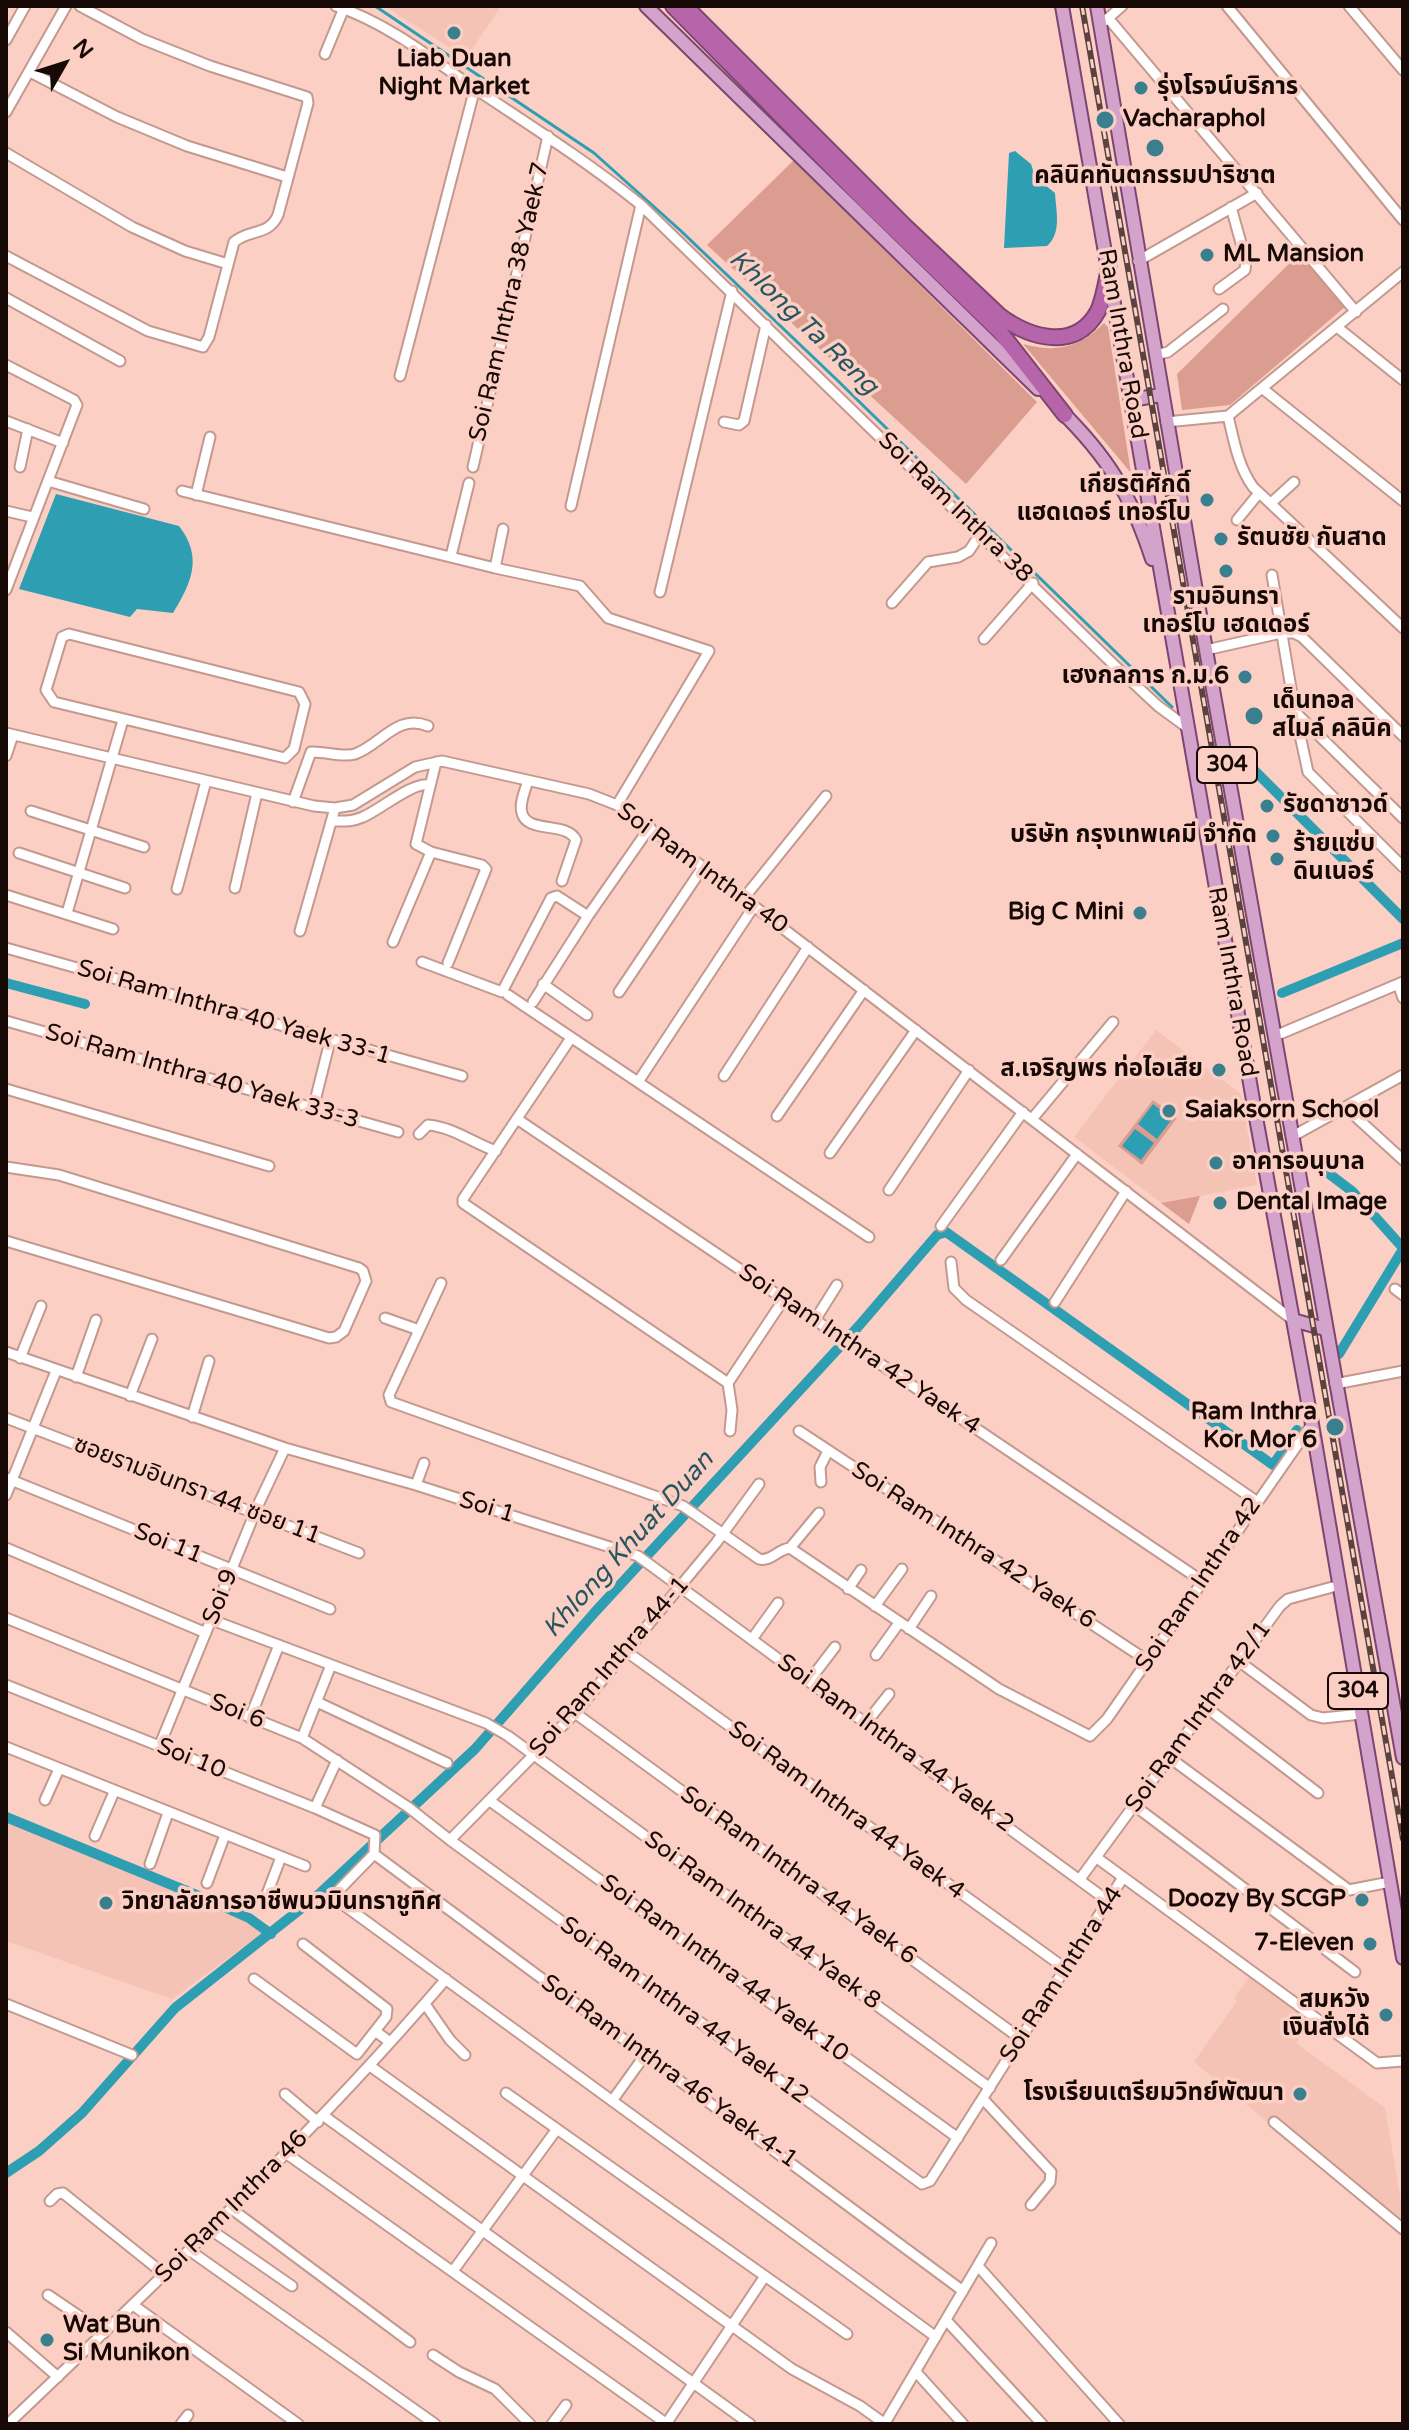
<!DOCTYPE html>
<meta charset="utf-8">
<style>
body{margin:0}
#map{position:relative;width:1409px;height:2430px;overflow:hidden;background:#fccfc5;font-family:"Varela Round",sans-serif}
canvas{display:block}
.frame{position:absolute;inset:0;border:8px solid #170906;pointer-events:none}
.north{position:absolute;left:24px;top:24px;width:80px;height:80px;-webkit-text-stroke:6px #fccfc5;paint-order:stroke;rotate:51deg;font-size:22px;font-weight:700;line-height:32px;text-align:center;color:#170906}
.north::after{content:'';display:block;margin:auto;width:28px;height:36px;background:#170906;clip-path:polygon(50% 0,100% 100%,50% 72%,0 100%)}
</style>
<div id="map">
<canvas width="1409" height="2430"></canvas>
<div class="frame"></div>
<div class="north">N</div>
</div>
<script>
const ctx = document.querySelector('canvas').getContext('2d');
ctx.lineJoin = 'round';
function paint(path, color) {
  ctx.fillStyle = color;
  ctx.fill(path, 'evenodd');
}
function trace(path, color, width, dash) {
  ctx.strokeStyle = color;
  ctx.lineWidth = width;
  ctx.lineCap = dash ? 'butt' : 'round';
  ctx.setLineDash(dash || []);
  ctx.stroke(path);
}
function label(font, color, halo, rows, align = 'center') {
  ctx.font = font + ' "Varela Round","Noto Sans Thai",sans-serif';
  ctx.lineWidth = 7;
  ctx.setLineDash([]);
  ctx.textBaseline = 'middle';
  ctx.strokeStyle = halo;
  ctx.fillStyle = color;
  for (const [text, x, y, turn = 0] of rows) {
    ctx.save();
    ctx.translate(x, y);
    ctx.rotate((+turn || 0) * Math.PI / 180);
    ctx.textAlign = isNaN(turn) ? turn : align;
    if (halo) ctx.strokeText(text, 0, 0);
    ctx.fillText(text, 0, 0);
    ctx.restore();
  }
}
const built = new Path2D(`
 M385,6H501L466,58Z
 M1156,1030L1241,1094L1257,1185L1200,1196L1189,1224L1074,1137Z
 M6,1820L242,1918L264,1932L172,1999L6,1941Z
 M1249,1977L1311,2021L1296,2043L1385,2108L1403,2214V2232L1194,2062L1237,2001L1234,1998Z`);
const green = new Path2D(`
 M794,160L1037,402L966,484L707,245Z
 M1302,251L1346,306L1230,405L1182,410L1177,374Z
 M1104,323L1108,327L1131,473L1023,344C1056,353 1080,348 1104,323Z
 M1153,1100L1177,1118L1142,1165L1118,1146Z
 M1200,1196L1189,1224L1161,1203Z`);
const water = new Path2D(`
 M1015,151L1031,164L1035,177L1055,193C1056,211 1062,233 1047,246L1004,248L1009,153Z
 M56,494L179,526C203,557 192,582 173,613L137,609L130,617L19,589Z
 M1153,1104L1172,1119L1157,1139L1138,1124Z
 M1135,1129L1154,1143L1141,1160L1122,1146Z`);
const stream = new Path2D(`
 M375,6L594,153L681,231L836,379L1172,707`);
const canal = new Path2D(`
 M1245,761L1403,919
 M6,983L85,1004
 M1282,993L1403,943
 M1315,1163L1353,1192L1403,1248
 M1339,1354L1403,1249
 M6,1817L211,1901L249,1918L271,1934
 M6,2173L39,2151L82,2113L175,2008L317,1896L475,1749L595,1612L857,1328L937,1235L946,1232L1273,1465L1297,1430`);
const minor = new Path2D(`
 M336,6C387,23 431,58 474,88C531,126 588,162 641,205L1113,664L1158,706L1188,728
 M1227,6L1403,220
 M1349,6L1403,70
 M1108,18L1356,312
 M1105,21L1122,6
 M6,40L25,6
 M325,54L344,8
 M30,72L117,117L187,146L287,177
 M6,112L66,6
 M6,153L132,227L185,251L228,264
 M6,256L148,331L203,347L209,337L234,242C249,229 269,236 278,215L308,103L307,97L210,66L142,39L80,6
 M1138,261L1257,193
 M1219,289L1245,270L1246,261L1231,207
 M6,298L120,361
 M1337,327L1403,380
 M1155,355L1168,352L1223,309
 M6,365L74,400L77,405L6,590
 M400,376L475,88
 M1263,389L1403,501
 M1228,416C1234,441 1238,466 1253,487L1403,628
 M6,421L63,443
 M724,422L739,425L744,421L766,325
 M1166,422L1228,416L1403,272
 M20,467L28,429
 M473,467L548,136
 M48,481L144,509
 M182,491L495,568L580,586L608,618L709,651L617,805
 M196,495L210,437
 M1271,503L1294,482
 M571,506L641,205
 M6,511L32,517
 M1237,520L1259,493
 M451,556L469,483
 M495,568L503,529
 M1272,575L1295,712L1403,818
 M660,592L732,291
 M892,603L928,562L958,557L969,551L981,533
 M69,634L299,692L305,704L294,749L285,758L54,702L46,690L62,637Z
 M984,639L1033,583
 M1206,650L1281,633H1294L1302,637L1403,736
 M1295,712L1308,772L1403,867
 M6,733L314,806L335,808L353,805L415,767L442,761L589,794L617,805L703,867L1293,1320
 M6,756L13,735
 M436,762L416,844L431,852L482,865L486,869L448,963
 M528,781C525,790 519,804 522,813C527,834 567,821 576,840L562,881
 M293,802L311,752C324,751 342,758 355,754C381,745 397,713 428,726
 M31,811L144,847
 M332,821C343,821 352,822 363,817C380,810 413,781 430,785
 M19,853L125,888
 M235,888L257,793
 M177,889L206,781
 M6,895L113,929
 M744,898L826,796
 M67,913L123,720
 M300,931L335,808
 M393,942L431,852
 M6,948L462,1076
 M422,962L502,992L551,898L557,896L588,916
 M543,984L587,1015
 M1398,984L1403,998
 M619,992L703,867
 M508,995L869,1237
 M533,1002L588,916L650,827
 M6,1021L398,1132
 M1275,1036L1403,982
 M571,1038L463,1199V1203L728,1383
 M724,1076L808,947
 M638,1082L754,906
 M6,1089L269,1166
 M1345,1107L1403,1160
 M313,1109L330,1041
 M777,1116L864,990
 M517,1119L1202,1581
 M1032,1119L1113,1022
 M419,1134L428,1125C453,1127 473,1143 496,1151
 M1293,1136L1403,1075
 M830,1153L916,1030
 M6,1167L59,1175L359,1268L363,1271L366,1281L344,1331L336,1337L329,1338L6,1241
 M889,1190L969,1070
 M941,1226L1023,1112
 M1001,1260L1077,1154
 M951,1262L954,1288L966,1300L1256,1501
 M441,1283L389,1395L391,1402L683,1506L759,1559C771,1562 778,1549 790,1548L999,1689L1090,1736L1107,1719L1312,1424
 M1395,1289L1403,1295
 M1055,1302L1126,1191
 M385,1318L419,1330
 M815,1320L837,1285
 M6,1352L285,1448L416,1485L638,1556L1108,1901
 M20,1358L41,1306
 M76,1377L96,1320
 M1335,1384L1403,1371
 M130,1396L152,1339
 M192,1417L209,1361
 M6,1418L359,1553
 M730,1431L732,1410L728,1383L784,1299
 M799,1431L1148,1661
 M6,1478L330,1609
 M821,1482L820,1467L828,1451
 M416,1485L424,1463
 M6,1495L56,1371
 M6,1548L206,1633
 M790,1548L819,1513
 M848,1589L861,1570
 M875,1606L902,1569
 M6,1618L302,1738L408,1807L450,1840L922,2184L930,2181L1122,1879
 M212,1620L486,1723L508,1736L990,2088
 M909,1629L931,1596
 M752,1639L778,1603
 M627,1652L1066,1969
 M876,1655L899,1623
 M1240,1662L1311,1715L1323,1718L1361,1714
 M809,1681L835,1647
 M6,1685L315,1808L375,1835L374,1854L339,1890L337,1897L341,1903L936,2337
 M317,1702L447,1763
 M1207,1708L1318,1793
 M575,1713L1021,2039
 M250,1718L279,1645
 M866,1723L889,1694
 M302,1738L331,1665
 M6,1747L305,1866
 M159,1747L258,1505L285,1448
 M1170,1758L1349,1890L1390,1882
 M45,1800L59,1769
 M490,1801L958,2138
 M1135,1806L1355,1972
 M315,1808L337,1760
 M95,1836L114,1792
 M450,1840L575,1713L716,1543L759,1484
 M374,1854L963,2291
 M1097,1858L1377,2063L1403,2061
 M150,1864L168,1813
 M1080,1879L1280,1606L1288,1599L1340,1585
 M207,1883L225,1835
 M267,1894L281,1857
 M303,1944L387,2009L386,2017L375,2031L390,2042
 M254,1979L357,2054L375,2031
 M6,2004L132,2055
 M425,2004L450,2040L465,2055
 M370,2066L792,2369L860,2406L885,2424
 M506,2093L847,2334
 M285,2094L318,2122
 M983,2099L1051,2172L1050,2182L1031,2205
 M612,2101L645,2055
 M324,2116L750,2424
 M1274,2122L1403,2229
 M287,2154L667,2424
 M50,2201L57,2194L63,2193L164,2274
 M233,2210L410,2342
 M211,2230L292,2286
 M189,2250L435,2424
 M978,2266L1119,2424
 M453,2271L557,2129
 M48,2295L104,2333
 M133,2305L298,2424
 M946,2320L1042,2424
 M6,2332L58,2377
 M433,2355L459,2372L495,2389L530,2424
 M916,2372L963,2424
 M885,2423L991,2243
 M8,2424C159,2280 310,2138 446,1979
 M181,2424L188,2415
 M552,2424L566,2405
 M666,2424L765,2276`);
const major = new Path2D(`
 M646,6L1038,389
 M1062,6L1257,1123L1312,1424L1403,1958
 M1097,6L1206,650L1403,1758
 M1131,400L1161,395
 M1060,410C1108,457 1131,495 1152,559
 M1293,1320L1325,1329`);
const highway = new Path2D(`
 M673,6L867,203L1001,333L1065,415
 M685,6L906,227L1000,316C1030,338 1076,352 1098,311C1104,298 1106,282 1109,268`);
const rail = new Path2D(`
 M1082,6L1403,1839`);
const markers = [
 [454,33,8,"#3a7f8d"],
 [1141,88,8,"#3a7f8d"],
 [1105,120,10,"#3a7f8d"],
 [1155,148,10,"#3a7f8d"],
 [1207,255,8,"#3a7f8d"],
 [1207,500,8,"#3a7f8d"],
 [1221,539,8,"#3a7f8d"],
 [1226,571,8,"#3a7f8d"],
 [1245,677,8,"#3a7f8d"],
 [1254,716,10,"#3a7f8d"],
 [1267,806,8,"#3a7f8d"],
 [1273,836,8,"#3a7f8d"],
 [1277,859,8,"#3a7f8d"],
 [1140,913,8,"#3a7f8d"],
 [1219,1070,8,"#3a7f8d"],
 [1169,1111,8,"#3a7f8d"],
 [1216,1163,8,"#3a7f8d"],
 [1220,1203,8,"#3a7f8d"],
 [1335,1427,10,"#3a7f8d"],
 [1362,1900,8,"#3a7f8d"],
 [106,1903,8,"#3a7f8d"],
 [1370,1944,8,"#3a7f8d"],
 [1386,2015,8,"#3a7f8d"],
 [1300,2094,8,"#3a7f8d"],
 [47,2340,8,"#3a7f8d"]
];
const shields = [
 [1227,765,60],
 [1358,1691,60]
];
const shieldNames = [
 ["304",1227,765],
 ["304",1358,1691]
];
const poiNames = [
 ["Liab Duan",454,60,"center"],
 ["Night Market",454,88,"center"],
 ["รุ่งโรจน์บริการ",1157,88],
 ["Vacharaphol",1123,120],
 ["คลินิคทันตกรรมปาริชาต",1155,177,"center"],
 ["ML Mansion",1223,255],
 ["เกียรติศักดิ์",1191,486,"right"],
 ["แฮดเดอร์ เทอร์โบ",1191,514,"right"],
 ["รัตนชัย กันสาด",1237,539],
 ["รามอินทรา",1226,598,"center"],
 ["เทอร์โบ เฮดเดอร์",1226,626,"center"],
 ["เฮงกลการ ก.ม.6",1229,677,"right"],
 ["เด็นทอล",1272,702],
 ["สไมล์ คลินิค",1272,730],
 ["รัชดาซาวด์",1283,806],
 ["บริษัท กรุงเทพเคมี จำกัด",1257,836,"right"],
 ["ร้ายแซ่บ",1293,845],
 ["ดินเนอร์",1293,873],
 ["Big C Mini",1124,913,"right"],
 ["ส.เจริญพร ท่อไอเสีย",1203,1070,"right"],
 ["Saiaksorn School",1185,1111],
 ["อาคารอนุบาล",1232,1163],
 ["Dental Image",1236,1203],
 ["Ram Inthra",1317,1413,"right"],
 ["Kor Mor 6",1317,1441,"right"],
 ["Doozy By SCGP",1346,1900,"right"],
 ["วิทยาลัยการอาชีพนวมินทราชูทิศ",122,1903],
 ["7-Eleven",1354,1944,"right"],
 ["สมหวัง",1370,2001,"right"],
 ["เงินสั่งได้",1370,2029,"right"],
 ["โรงเรียนเตรียมวิทย์พัฒนา",1284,2094,"right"],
 ["Wat Bun",63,2326],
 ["Si Munikon",63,2354]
];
const streetNames = [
 ["Soi Ram Inthra 38 Yaek 7",510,302,-77],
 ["Ram Inthra Road",1122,344,80],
 ["Soi Ram Inthra 38",955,508,44],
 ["Soi Ram Inthra 40",702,869,36],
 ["Ram Inthra Road",1232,982,80],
 ["Soi Ram Inthra 40 Yaek 33-1",234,1013,16],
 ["Soi Ram Inthra 40 Yaek 33-3",202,1077,16],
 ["Soi Ram Inthra 42 Yaek 4",859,1350,34],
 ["ซอยรามอินทรา 44 ซอย 11",197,1491,21],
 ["Soi 1",487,1508,17],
 ["Soi 11",168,1544,22],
 ["Soi Ram Inthra 42 Yaek 6",973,1546,33],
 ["Soi Ram Inthra 42",1199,1585,-56],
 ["Soi 9",221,1597,-68],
 ["Soi Ram Inthra 44-1",610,1667,-49],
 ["Soi 6",237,1712,22],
 ["Soi Ram Inthra 42/1",1199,1717,-54],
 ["Soi Ram Inthra 44 Yaek 2",895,1744,36],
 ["Soi 10",191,1759,22],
 ["Soi Ram Inthra 44 Yaek 4",846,1811,36],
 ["Soi Ram Inthra 44 Yaek 6",798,1876,36],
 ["Soi Ram Inthra 44 Yaek 8",762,1921,36],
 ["Soi Ram Inthra 44 Yaek 10",724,1969,36],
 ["Soi Ram Inthra 44",1062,1975,-57],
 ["Soi Ram Inthra 44 Yaek 12",684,2011,36],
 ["Soi Ram Inthra 46 Yaek 4-1",669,2072,36],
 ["Soi Ram Inthra 46",232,2207,-45]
];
const waterNames = [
 ["Khlong Ta Reng",803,323,44],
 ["Khlong Khuat Duan",629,1545,-48]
];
paint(built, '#f5c2b6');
paint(green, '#da9d8f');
paint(water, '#2e9eb2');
trace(stream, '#2e9eb2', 3);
trace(canal, '#2e9eb2', 10);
trace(minor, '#c3998f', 13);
trace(major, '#7e4571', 16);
trace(highway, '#7e4571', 18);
trace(minor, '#fff', 9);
trace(major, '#d3a3cc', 12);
trace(highway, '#b665aa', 14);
trace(rail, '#5a433e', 6);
trace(rail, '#fccfc5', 3, [9]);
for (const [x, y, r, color] of markers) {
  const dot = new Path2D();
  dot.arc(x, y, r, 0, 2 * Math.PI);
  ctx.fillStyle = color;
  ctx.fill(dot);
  trace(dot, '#fccfc5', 3);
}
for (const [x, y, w] of shields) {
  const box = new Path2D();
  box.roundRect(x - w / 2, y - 18, w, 36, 6);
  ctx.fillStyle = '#fccfc5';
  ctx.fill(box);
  trace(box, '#170906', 2);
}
label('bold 22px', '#170906', null, shieldNames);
label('bold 24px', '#170906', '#fccfc5', poiNames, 'left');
label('24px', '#170906', '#fccfc5', streetNames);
label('italic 26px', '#28565f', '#fccfc5', waterNames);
</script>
